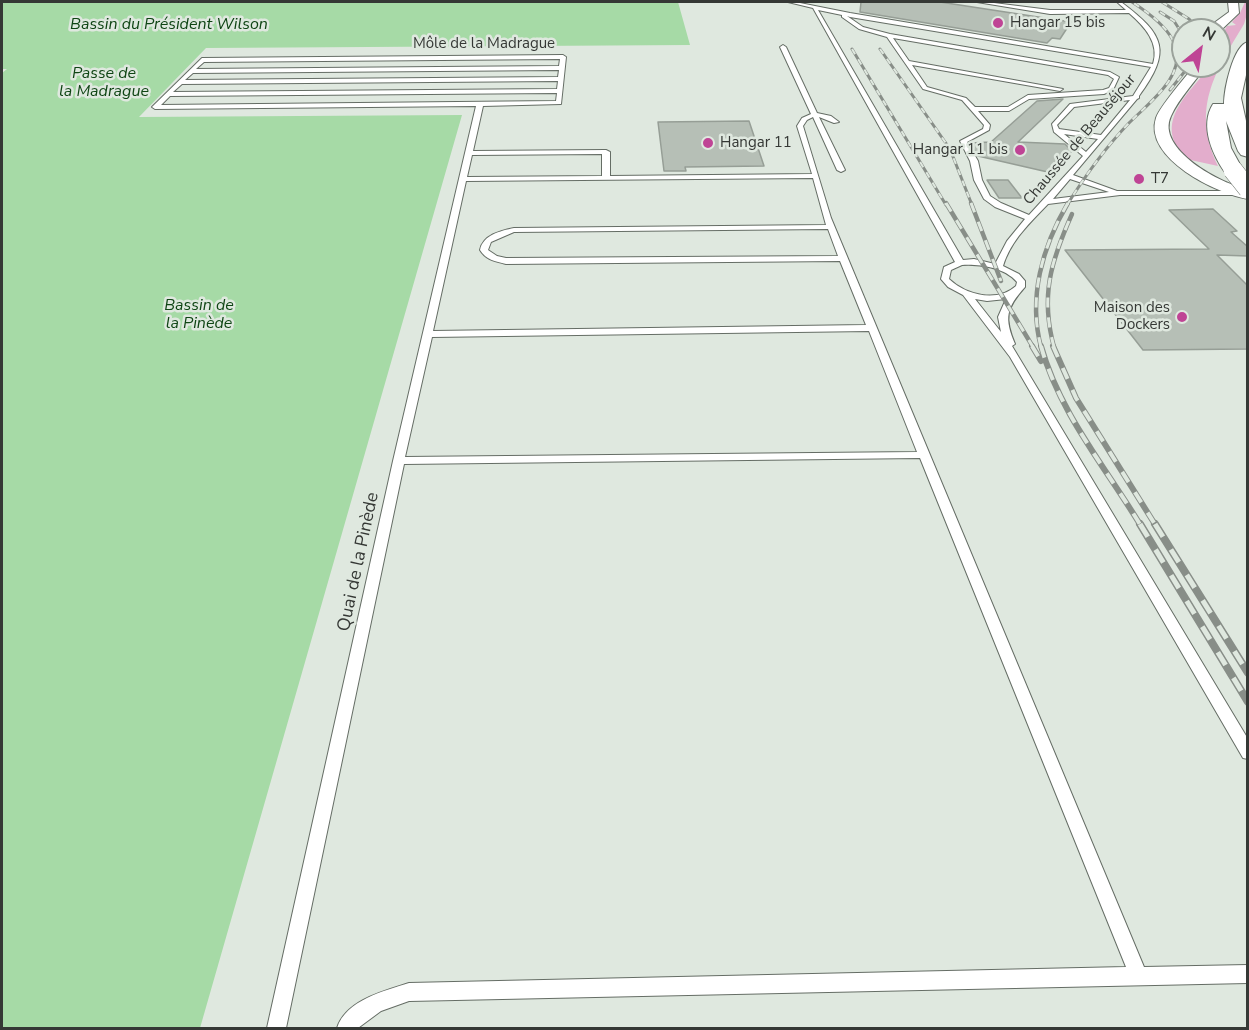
<!DOCTYPE html>
<meta charset="utf-8">
<style>
body{margin:0}
#map{position:relative;width:1249px;height:1030px;overflow:hidden;background:#dfe8df;font-family:"Nunito Sans",sans-serif}
canvas{display:block}
.frame{position:absolute;inset:0;border:3px solid #353835;pointer-events:none}
.north{position:absolute;left:1171px;top:18px;width:60px;height:60px;box-sizing:border-box;background:#dfe8df;border:2px solid #9ba29b;border-radius:50%;rotate:30deg;font-size:16px;font-weight:700;line-height:24px;text-align:center;color:#353835}
.north::after{content:'';display:block;margin:auto;width:21px;height:27px;background:#bf4495;clip-path:polygon(50% 0,100% 100%,50% 72%,0 100%)}
</style>
<div id="map">
<canvas width="1249" height="1030"></canvas>
<div class="frame"></div>
<div class="north">N</div>
</div>
<script>
const ctx = document.querySelector('canvas').getContext('2d');
ctx.lineJoin = 'round';
function paint(path, color) {
  ctx.fillStyle = color;
  ctx.fill(path, 'evenodd');
}
function trace(path, color, width, dash) {
  ctx.strokeStyle = color;
  ctx.lineWidth = width;
  ctx.lineCap = dash ? 'butt' : 'round';
  ctx.setLineDash(dash || []);
  ctx.stroke(path);
}
function label(font, color, halo, rows, align = 'center') {
  ctx.font = font + ' "Nunito Sans",sans-serif';
  ctx.lineWidth = 5;
  ctx.setLineDash([]);
  ctx.textBaseline = 'middle';
  ctx.strokeStyle = halo;
  ctx.fillStyle = color;
  for (const [text, x, y, turn = 0] of rows) {
    ctx.save();
    ctx.translate(x, y);
    ctx.rotate((+turn || 0) * Math.PI / 180);
    ctx.textAlign = isNaN(turn) ? turn : align;
    if (halo) ctx.strokeText(text, 0, 0);
    ctx.fillText(text, 0, 0);
    ctx.restore();
  }
}
const green = new Path2D(`
 M1245,2H1247V14L1244,24C1214,74 1191,109 1218,166L1186,159C1152,123 1187,96 1210,66H1219L1221,37L1227,26L1236,25L1232,22L1240,13Z`);
const water = new Path2D(`
 M2,2H678L690,45L206,48L139,117L462,115L200,1028H2V73L7,69H2Z`);
const building = new Path2D(`
 M861,2H940L1071,22L1060,39L1052,38L1047,43L860,12Z
 M1063,99L1018,142L1065,144L1072,151L1052,173L978,156L970,143L991,142L1037,101Z
 M749,121L764,166L685,167L686,171H664L658,122Z
 M987,180H1008L1022,198H999Z
 M1213,209L1237,231L1231,232L1248,247V256L1217,255L1248,286V349L1143,350L1065,250L1209,249L1169,210Z`);
const service = new Path2D(`
 M788,2H795L850,13L1153,64C1160,43 1144,26 1129,13L1050,14L977,2H986L1050,10H1126L1117,2H1121C1165,35 1172,51 1139,96V98L1137,99L1073,175L1117,191H1234L1238,193L1234,195H1120L1048,204C1030,223 1011,240 1003,266L1019,274L1025,281V287C1006,308 1004,318 1015,344L1012,346L1248,739V759L1243,758L1010,357L963,295L948,287L941,279L944,267L955,262L813,8ZM818,10L842,15V17L859,29L887,37L923,89L962,100L984,125L983,129L960,141L970,161L974,180L984,199L995,207L1025,219L1007,241L995,264L974,259L963,260ZM847,16L850,17L1151,67L1133,96L1070,104L1052,124L1054,132L1083,156L1029,215L1001,203L990,196L982,180L978,161L967,142L989,130L990,125L978,111H1009L1029,99L1104,94L1113,90L1119,77L1110,72L890,34L863,27ZM893,38L1108,75L1114,79L1109,88L1103,90L1028,95L1008,107H975L966,98L927,87L912,65L1060,91L1063,89L909,61ZM1130,100L1101,135L1059,129L1057,125L1074,107ZM1064,134L1098,139L1086,152ZM1070,179L1109,192L1053,199ZM962,265C979,264 1004,267 1017,282L1016,286C997,303 966,295 949,279L951,270ZM975,299L987,301L1006,299L998,317L1001,332Z
 M783,45L786,47L817,113L831,116L839,122L834,123L819,117L845,170L841,172L837,170L813,117L807,120L803,126L831,218L1144,967L1248,965V983L409,1001L381,1011L358,1028H337C346,1000 384,991 409,983L1126,967L920,458L404,464L286,1028H267L393,461L476,106L155,109L152,107L202,58L563,55L566,57L561,104L483,106L473,151L606,150L610,152V176L812,174L797,126L802,118L811,114L780,47ZM560,59L559,66L196,69L204,62ZM559,70L558,77L185,80L193,73ZM558,81L557,89L173,92L182,84ZM557,93L556,101L161,105L170,96ZM602,154V176L467,177L472,155ZM813,178L826,225L514,228C500,231 483,235 480,250C486,260 495,261 506,264L840,261L866,325L433,331L466,181ZM828,229L838,256L506,258L497,256L488,250L491,242L514,232ZM869,331L917,452L405,457L432,337Z`);
const minor = new Path2D(`
 M1228,2H1238L1239,13L1219,32V30H1209L1214,23L1229,12Z
 M1194,66H1206C1195,82 1179,98 1171,116C1155,149 1222,185 1248,189V199C1217,194 1143,158 1156,118C1160,106 1185,78 1194,66Z`);
const motorway = new Path2D(`
 M1248,42V66L1241,98L1248,130V157L1241,155L1238,151L1226,121L1231,148L1243,170L1240,174H1226C1213,156 1199,126 1213,104H1224C1224,90 1233,45 1248,42Z`);
const railFar3 = new Path2D(`
 M1162,2L1189,19L1199,30
 M1160,12L1174,21L1183,35
 M852,49L946,205
 M880,49L950,149L972,205
 M1170,90L1189,66
 M1067,205C1085,176 1105,148 1129,123C1140,112 1152,102 1162,90C1196,51 1166,24 1132,2`);
const railFar2 = new Path2D(`
 M946,203L1033,347
 M971,203L1001,281
 M1041,347C1028,298 1042,247 1068,203
 M1054,347C1040,296 1051,261 1072,214`);
const railFar1 = new Path2D(`
 M1032,346L1041,361
 M1041,346C1059,412 1106,468 1141,526
 M1053,346L1076,398L1156,526`);
const rail = new Path2D(`
 M1140,524L1248,702
 M1155,524L1248,673`);
const motorwayBridge = new Path2D(`
 M1233,170L1248,189`);
const markers = [
 [998,23,6,"#bf4495"],
 [708,143,6,"#bf4495"],
 [1020,150,6,"#bf4495"],
 [1139,179,6,"#bf4495"],
 [1182,317,6,"#bf4495"]
];
const farPoinames = [
 ["Hangar 15 bis",1010,23],
 ["Hangar 11",720,143],
 ["Hangar 11 bis",1008,150,"right"],
 ["T7",1151,179],
 ["Maison des",1170,308,"right"],
 ["Dockers",1170,325,"right"]
];
const farStreetnames = [
 ["Môle de la Madrague",484,44],
 ["Chaussée de Beauséjour",1080,140,-50]
];
const farWaternames = [
 ["Bassin du Président Wilson",169,25],
 ["Passe de",104,74],
 ["la Madrague",104,92],
 ["Bassin de",199,306],
 ["la Pinède",199,324]
];
const streetNames = [
 ["Quai de la Pinède",359,562,-78]
];
paint(green, '#e3adcc');
paint(water, '#a6daa6');
paint(building, '#b6bfb6');
trace(building, '#969e96', 1.5);
trace(service, '#656d65', 2);
trace(minor, '#656d65', 2);
trace(motorway, '#656d65', 2);
paint(service, '#fff');
paint(minor, '#fff');
paint(motorway, '#fff');
trace(railFar3, '#888e88', 3);
trace(railFar2, '#888e88', 4.5);
trace(railFar1, '#888e88', 6);
trace(rail, '#888e88', 8);
trace(railFar3, '#dfe8df', 2, [6]);
trace(railFar2, '#dfe8df', 3, [10]);
trace(railFar1, '#dfe8df', 4, [12]);
trace(rail, '#dfe8df', 5, [15]);
trace(motorwayBridge, '#656d65', 20, []);
trace(motorwayBridge, '#fff', 19);
for (const [x, y, r, color] of markers) {
  const dot = new Path2D();
  dot.arc(x, y, r, 0, 2 * Math.PI);
  ctx.fillStyle = color;
  ctx.fill(dot);
  trace(dot, '#dfe8df', 2);
}
label('15px', '#353835', '#dfe8df', farPoinames, 'left');
label('15px', '#353835', '#dfe8df', farStreetnames);
label('italic 16px', '#0f4514', '#dfe8df', farWaternames);
label('18px', '#353835', '#dfe8df', streetNames);
</script>
